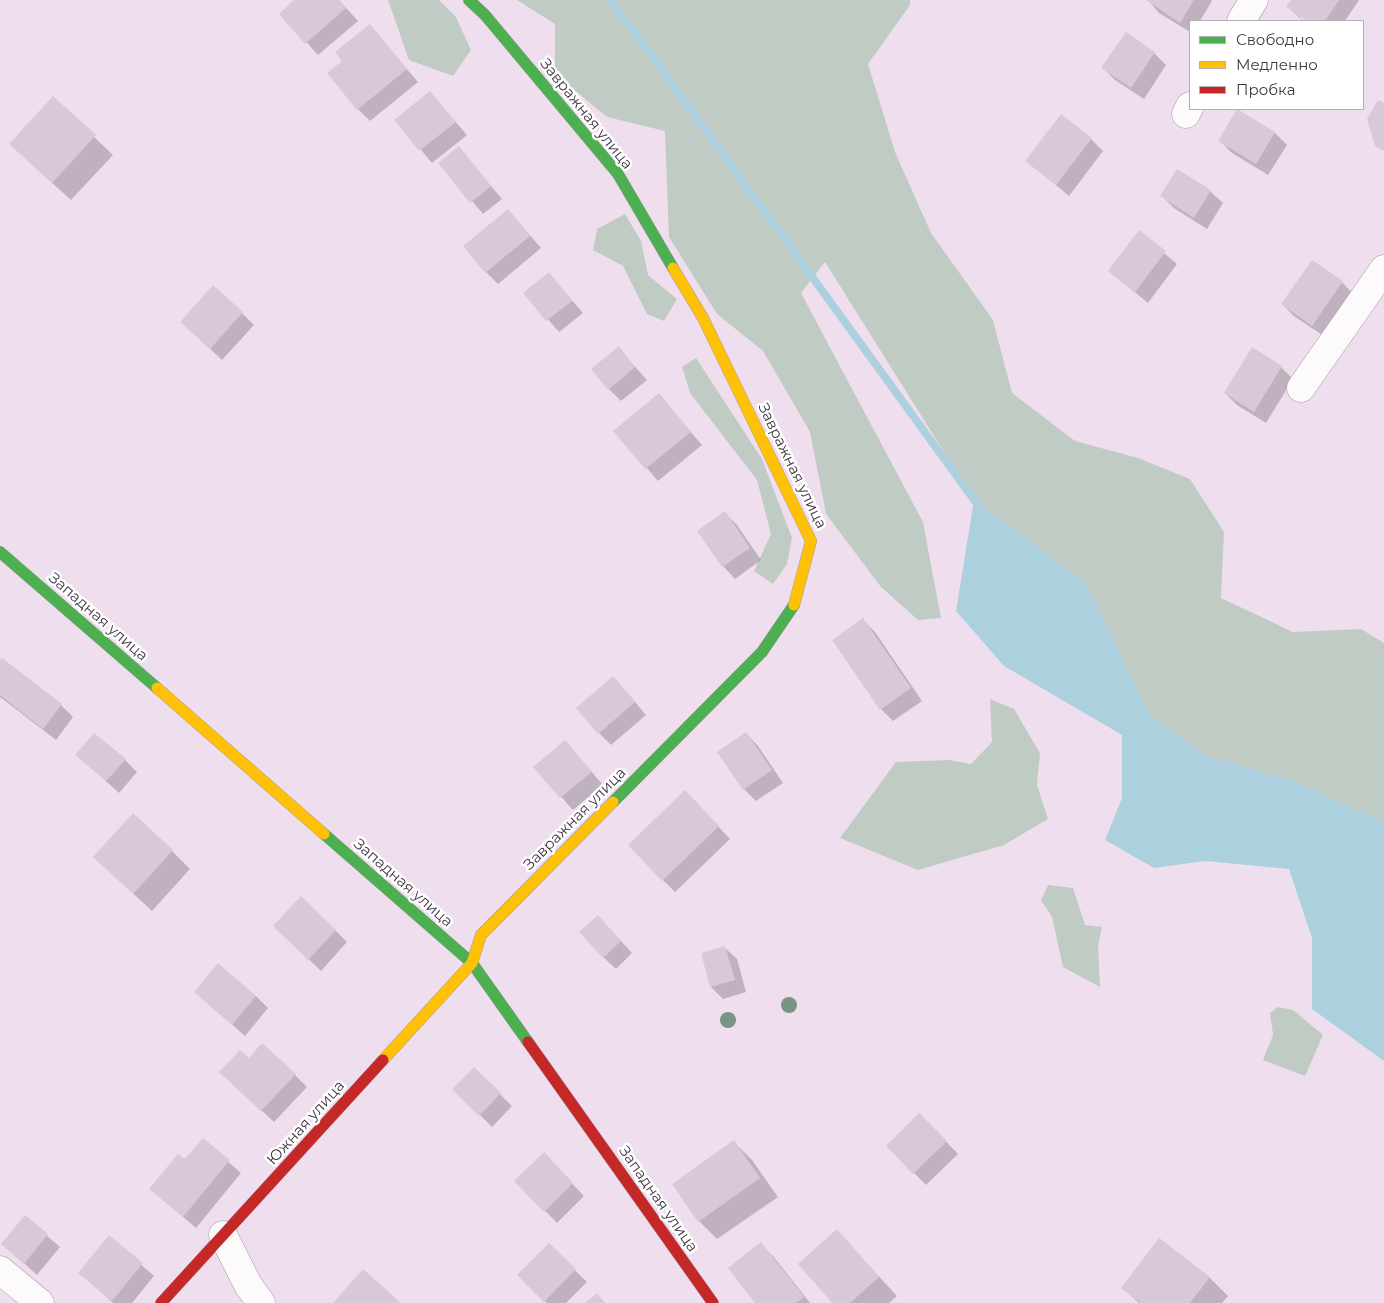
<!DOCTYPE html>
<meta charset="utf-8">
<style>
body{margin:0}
#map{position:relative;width:1384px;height:1303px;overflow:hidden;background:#efdfee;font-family:Montserrat,sans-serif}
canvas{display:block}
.legend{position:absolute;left:1189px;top:20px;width:175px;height:90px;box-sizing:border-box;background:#fff;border:1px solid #b3afb3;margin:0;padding:6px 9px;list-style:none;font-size:15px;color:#423741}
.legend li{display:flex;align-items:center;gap:10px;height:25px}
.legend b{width:25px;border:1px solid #b3afb3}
</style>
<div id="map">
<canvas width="1384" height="1303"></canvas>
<ul class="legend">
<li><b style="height:6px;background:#4caf50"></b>Свободно</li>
<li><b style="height:6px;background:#ffc107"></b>Медленно</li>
<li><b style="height:6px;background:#c62828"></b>Пробка</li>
</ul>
</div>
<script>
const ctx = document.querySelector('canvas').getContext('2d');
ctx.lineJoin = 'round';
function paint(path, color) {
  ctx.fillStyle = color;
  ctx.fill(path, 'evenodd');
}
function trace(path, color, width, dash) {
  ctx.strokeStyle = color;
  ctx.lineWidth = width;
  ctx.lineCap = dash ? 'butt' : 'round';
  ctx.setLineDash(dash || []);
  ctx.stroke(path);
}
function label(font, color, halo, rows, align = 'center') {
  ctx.font = font + ' Montserrat,sans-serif';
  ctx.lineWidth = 5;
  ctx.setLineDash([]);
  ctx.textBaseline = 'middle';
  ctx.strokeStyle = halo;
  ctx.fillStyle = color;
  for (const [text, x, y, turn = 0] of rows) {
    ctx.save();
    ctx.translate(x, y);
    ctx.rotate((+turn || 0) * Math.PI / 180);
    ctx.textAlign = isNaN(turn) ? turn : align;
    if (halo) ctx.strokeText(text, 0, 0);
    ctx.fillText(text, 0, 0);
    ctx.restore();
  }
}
const green = new Path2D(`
 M388,0H439L456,17L471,50L453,76L409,60Z
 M517,0H910V5L868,64L895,152L931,233L993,320L1012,393L1075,441L1138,458L1190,479L1224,532L1221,598L1293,632L1361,629L1384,643V822L1291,780L1206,756L1150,715L1086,583L974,500L825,262L801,293L923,522L941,618L918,620L881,587L826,514L810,432L763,351L717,314L669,237L665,131L607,117L555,74V24Z
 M625,214L641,241L648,275L677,299L664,321L647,314L623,266L593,250L597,229Z
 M696,358L762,459L792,538L787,564L773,584L754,571L771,534L757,480L690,393L682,367Z
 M990,699L1014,709L1040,753L1037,785L1048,819L1004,845L918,870L840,838L896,762L949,760L971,764L992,742Z
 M1048,885L1073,888L1085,925L1102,927L1098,946L1100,987L1063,967L1052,917L1041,900Z
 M1278,1007L1293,1010L1323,1035L1305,1076L1263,1060L1273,1035L1270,1013Z`);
const water = new Path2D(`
 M974,500L1086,583L1150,715L1206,756L1291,780L1384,822V1061L1312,1009V938L1289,869L1205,861L1154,868L1105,840L1122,798V735L1004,666L956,611Z`);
const shadow = new Path2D(`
 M296,0H339L358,21L318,55L281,14Z
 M1148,0H1211L1212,1L1200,21H1190V32L1159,13Z
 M1292,0H1359L1345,21H1310L1300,14V18L1305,21H1303L1288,7Z
 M370,26L418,82L370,121L358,109L344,61Z
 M1154,53L1166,65L1144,99L1115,80L1103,68Z
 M430,93L467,135L432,163L396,120Z
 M53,98L113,155L71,200L29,162Z
 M1238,110L1275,133L1287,145L1268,175L1232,153L1220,141Z
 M1091,139L1103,151L1069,196L1027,161Z
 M459,148L502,199L483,214L440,163Z
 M1210,191L1223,203L1207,229L1174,208L1162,196Z
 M508,210L541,248L498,284L486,272Z
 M1139,232L1177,264L1148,303L1109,271Z
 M1312,262L1342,282L1354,295L1325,337L1294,316L1282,304Z
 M549,274L583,313L559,332L525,293Z
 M242,313L254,325L222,360L194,334Z
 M618,348L647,380L621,401L609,389Z
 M1281,367L1293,379L1266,423L1237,405L1225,393Z
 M659,395L702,445L658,481L615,431Z
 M725,513L737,525L761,560L735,579L723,566L699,531Z
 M863,620L875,632L922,701L893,721L881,709Z
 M0,663L61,705L73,717L56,740L0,697Z
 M625,690L646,715L611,745L599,733Z
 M746,733L758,746L783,783L756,801L744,789Z
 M565,741L603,785L573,810L535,767Z
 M77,755L125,760L137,772L119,793Z
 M697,804L730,839L675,892L663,880Z
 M172,851L190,869L152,911L94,857Z
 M610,929L632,953L616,969L603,957Z
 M335,930L347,942L321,971L287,938Z
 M724,947L737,959L746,992L723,999L711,987Z
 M195,992L256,996L268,1008L245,1036Z
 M474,1069L512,1106L492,1127L454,1089Z
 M295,1075L307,1087L274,1122L233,1084Z
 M919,1114L958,1154L926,1185L887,1146Z
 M203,1140L241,1173L196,1228L151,1189L186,1161Z
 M734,1142L752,1160L778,1197L717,1239L699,1221Z
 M544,1154L584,1196L557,1223L516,1181Z
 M25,1217L60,1247L37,1275L3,1244Z
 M837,1231L897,1296L889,1303H834Z
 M109,1237L154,1276L132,1303H113L80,1273Z
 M1160,1239L1210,1278L1228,1296L1222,1303H1139L1123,1288Z
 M761,1244L773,1256L810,1303H756Z
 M549,1245L587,1282L566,1303H547L519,1275Z`);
const stream = new Path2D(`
 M611,0L980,508`);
const building = new Path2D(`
 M294,0H339L346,8L305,44L279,14Z
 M1146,0H1194L1180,23Z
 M1291,0H1339L1325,21H1307L1286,7Z
 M370,24L407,69L357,110L327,73L342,61L335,52Z
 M1126,32L1155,52L1131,88L1101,68Z
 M430,91L456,122L419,151L394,120Z
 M53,96L96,135L52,183L9,144Z
 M1378,100L1384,103V151L1375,146L1367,119Z
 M1237,109L1275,132L1256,164L1218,141Z
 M1061,114L1092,138L1056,185L1025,161Z
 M459,146L491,186L470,203L438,163Z
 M1177,169L1211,190L1194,218L1160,196Z
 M508,209L530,236L485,273L463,246Z
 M1139,230L1166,251L1135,292L1108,271Z
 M1312,260L1343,281L1312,326L1281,304Z
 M549,272L572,301L546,321L523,293Z
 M213,285L243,312L210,349L180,322Z
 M619,346L635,367L608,390L591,369Z
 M1252,347L1282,366L1254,412L1224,393Z
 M659,393L691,432L645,469L613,431Z
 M725,511L750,548L722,567L697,531Z
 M863,618L911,688L880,710L832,640Z
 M2,658L62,704L43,729L0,695V661Z
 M613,676L635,702L598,734L576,708Z
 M746,732L772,770L743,790L717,752Z
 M94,733L126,759L106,781L75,755Z
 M565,740L592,772L560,798L533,767Z
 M685,790L719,826L662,881L628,845Z
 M133,813L173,850L133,894L93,857Z
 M301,896L336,930L308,960L273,926Z
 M598,915L621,941L603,958L579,932Z
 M725,946L735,980L710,987L701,953Z
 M218,963L256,996L232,1025L194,992Z
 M262,1043L296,1074L261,1111L219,1072L240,1050L249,1058Z
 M474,1067L501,1093L479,1116L452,1089Z
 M919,1113L947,1141L913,1174L886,1146Z
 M203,1138L230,1160L183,1217L149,1189L178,1154L185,1159Z
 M734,1140L760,1178L698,1222L672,1184Z
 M544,1152L573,1183L544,1212L514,1181Z
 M25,1215L48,1234L24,1264L1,1244Z
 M837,1229L879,1277L850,1303H832L798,1264Z
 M109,1235L143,1263L112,1301L78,1273Z
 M1159,1238L1210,1277L1190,1303H1141L1121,1288Z
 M761,1242L804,1297L796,1303H755L728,1268Z
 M549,1243L576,1269L544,1302L517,1275Z
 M363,1269L401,1303H333Z
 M597,1293L605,1303H585Z`);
const street = new Path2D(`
 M1241,21L1254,0
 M1186,114L1190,106
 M1301,388L1384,269
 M223,1235L248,1285L261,1303
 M0,1270L40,1303`);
const fast = new Path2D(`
 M469,0L485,15L618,174L673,268
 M0,552L157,688
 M613,802L762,652L794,605
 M324,834L472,963L528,1042`);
const slow = new Path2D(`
 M673,268L703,318L811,541L794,605
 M157,688L324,834
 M383,1060L472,963L481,935L613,802`);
const jam = new Path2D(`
 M528,1042L713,1303
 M161,1303L383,1060`);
const trees = [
 [789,1005],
 [728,1020]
];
const streetNames = [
 ["Завражная улица",586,114,51],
 ["Завражная улица",792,466,64],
 ["Западная улица",98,617,41],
 ["Завражная улица",575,819,-45],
 ["Западная улица",403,883,41],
 ["Южная улица",306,1123,-48],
 ["Западная улица",658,1199,55]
];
paint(green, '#c0cbc4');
paint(water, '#add0df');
paint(shadow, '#0003');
trace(stream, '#add0df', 8);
paint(building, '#d7c9d5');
trace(street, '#a599a4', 29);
trace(fast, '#a599a4', 12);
trace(slow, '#a599a4', 12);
trace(jam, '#a599a4', 12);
trace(street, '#fdfafc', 28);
trace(fast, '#4caf50', 11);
trace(slow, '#ffc107', 11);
trace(jam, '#c62828', 11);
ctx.fillStyle = '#799384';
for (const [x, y] of trees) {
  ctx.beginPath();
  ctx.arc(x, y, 8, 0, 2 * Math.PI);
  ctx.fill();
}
label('15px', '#423741', '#fff', streetNames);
</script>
